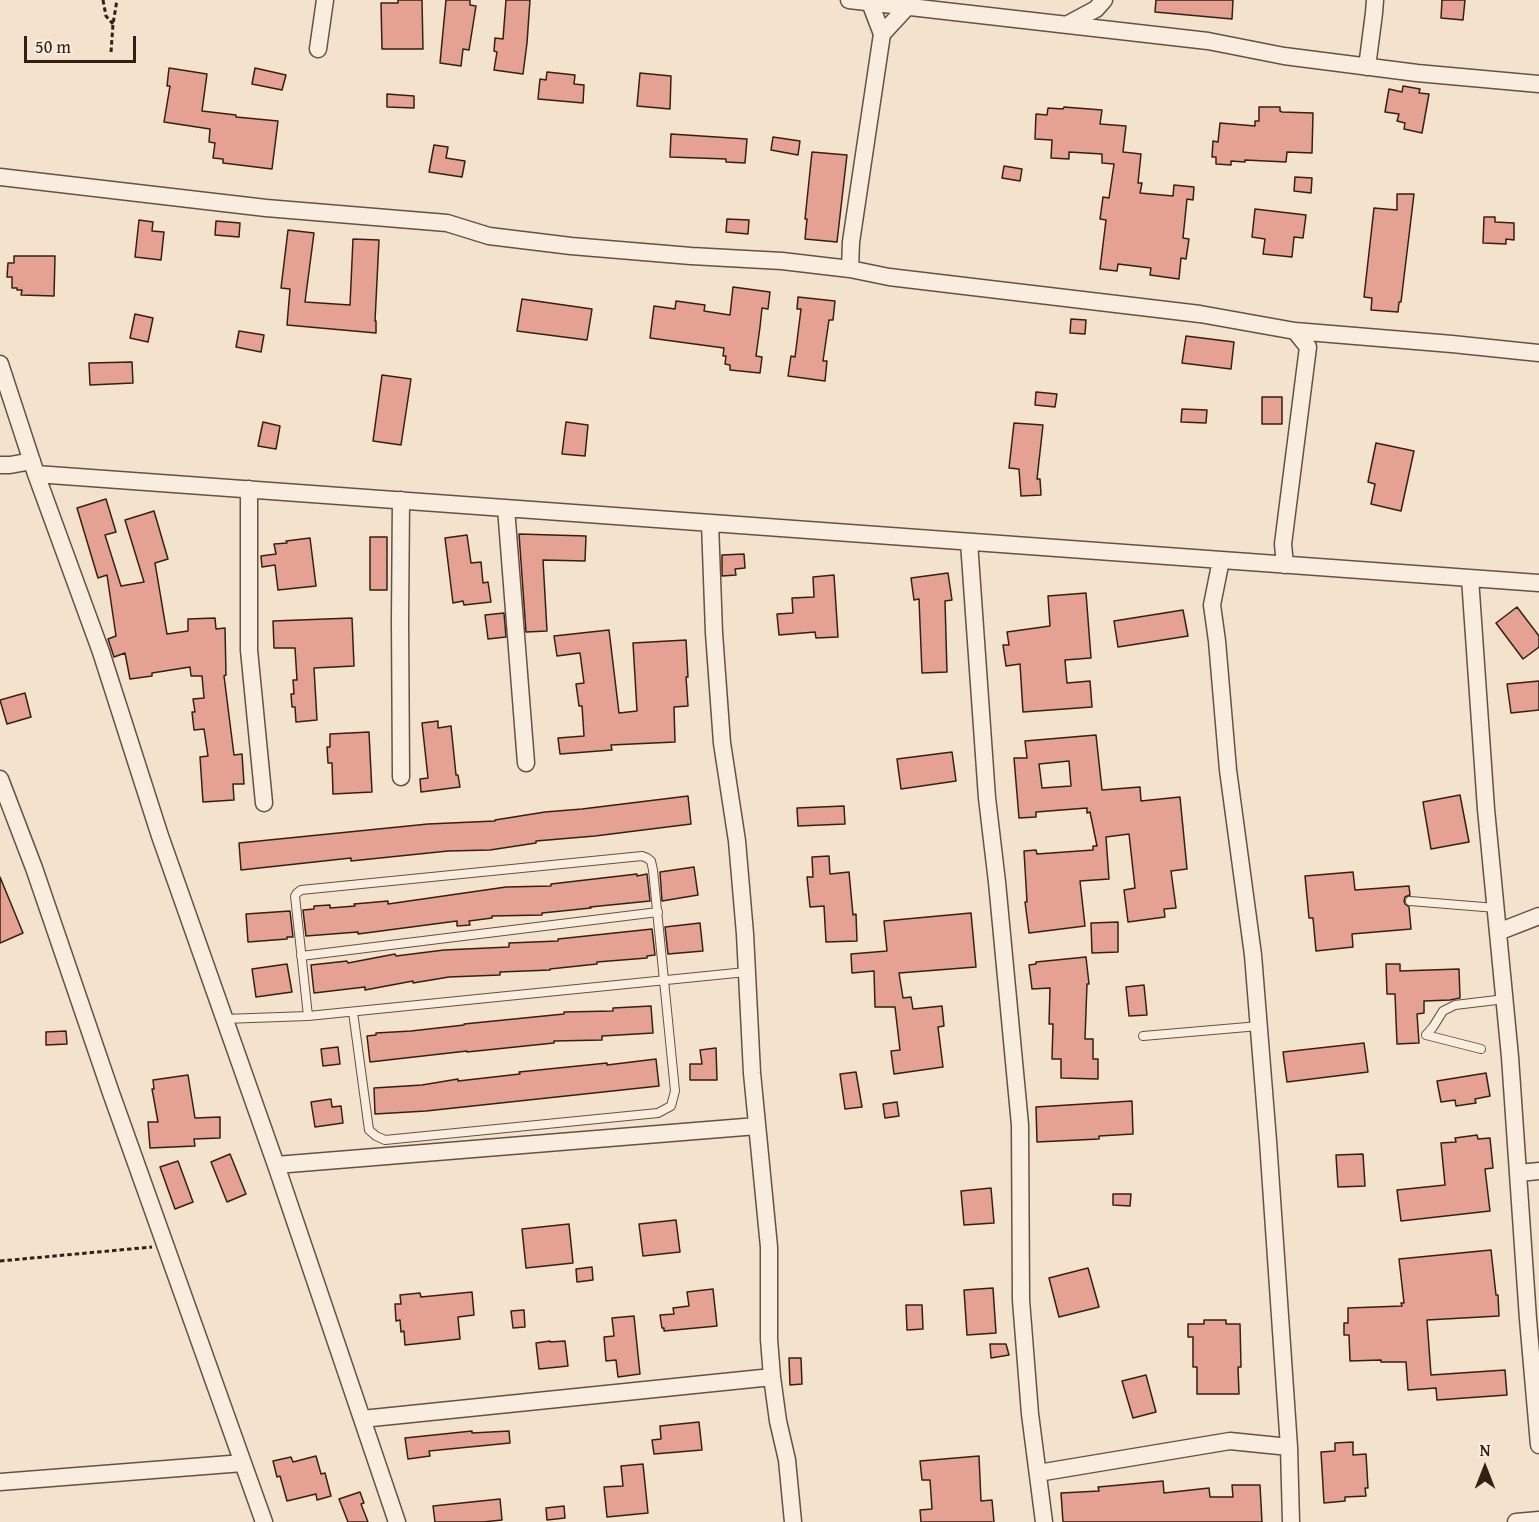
<!DOCTYPE html>
<style>
body{margin:0}
#map{position:relative;width:1539px;height:1522px;overflow:hidden;background:#f4e3cc;font-family:"Gentium Book Plus",serif}
canvas{display:block}
.north{position:absolute;left:1455px;top:1438px;width:60px;height:60px;-webkit-text-stroke:4px #f8edde;paint-order:stroke;rotate:0deg;font-size:16px;font-weight:700;line-height:24px;text-align:center;color:#342115}
.north::after{content:'';display:block;margin:auto;width:21px;height:27px;background:#342115;clip-path:polygon(50% 0,100% 100%,50% 72%,0 100%)}
.scale{position:absolute;left:24px;top:36px;width:112px;height:27px;box-sizing:border-box;border:3px solid #342115;border-top:0;padding-left:8px;font-size:18px;line-height:21px;white-space:nowrap;color:#342115;-webkit-text-stroke:4px #f8edde;paint-order:stroke}
</style>
<div id="map">
<canvas width="1539" height="1522"></canvas>
<div class="north">N</div>
<div class="scale">50 m</div>
</div>
<script>
const ctx = document.querySelector('canvas').getContext('2d');
ctx.lineJoin = 'round';
function paint(path, color) {
  ctx.fillStyle = color;
  ctx.fill(path, 'evenodd');
}
function trace(path, color, width, dash) {
  ctx.strokeStyle = color;
  ctx.lineWidth = width;
  ctx.lineCap = dash ? 'butt' : 'round';
  ctx.setLineDash(dash || []);
  ctx.stroke(path);
}
const building = new Path2D(`
 M398,0H422L423,49H382L381,3H398Z
 M446,0H470V5L476,6L469,50L463,49L461,66L440,63Z
 M506,0H530L527,43L523,74L494,70L497,52L494,51L495,38L503,39Z
 M1156,0H1233L1232,19L1155,12Z
 M1442,0H1465L1463,20L1441,18Z
 M169,68L207,74L202,111L236,115V117L278,121L272,169L223,163V159L213,158L215,143L209,142L210,129L164,122L170,86H167Z
 M255,68L286,75L282,90L252,84Z
 M547,72L575,75L574,84L584,85L583,103L538,99L540,79L546,80Z
 M640,73L671,76L670,109L637,106Z
 M1403,86L1420,89L1419,93L1429,94L1422,133L1404,129L1405,123L1397,121L1399,114L1385,112L1389,89L1402,92Z
 M387,94L414,96V108L387,107Z
 M1064,107L1102,110L1100,124L1126,126L1123,152L1141,154L1138,183H1142L1140,193L1173,196L1174,185L1194,187L1193,200L1187,199L1183,238L1189,239L1186,259L1181,258L1179,279L1150,275L1151,268L1118,264L1117,271L1100,269L1106,220L1100,219L1103,197L1109,198L1114,164L1102,163V154L1069,152V159L1051,158L1052,140L1035,139L1036,114L1047,115L1048,108L1063,109Z
 M1259,107H1280V111L1282,112L1313,113L1312,153L1287,152L1286,162L1245,160V162L1231,161V165L1216,164V157H1212L1213,141L1218,142L1220,123L1255,126V121H1259Z
 M671,134L747,139L745,163L726,162V159L670,157Z
 M773,137L800,141L798,155L771,150Z
 M434,145L448,147L446,158L465,161L462,177L429,172Z
 M812,152L847,155L837,242L805,239L807,219H805Z
 M1004,166L1022,169L1020,181L1002,178Z
 M1295,177L1312,178L1311,193L1294,191Z
 M1397,194H1414L1401,302H1399L1398,312L1371,310L1372,298L1364,297L1374,208L1397,210Z
 M1255,209L1306,215L1303,238L1294,237L1292,257L1263,254L1265,239L1252,237Z
 M1484,217H1495V222L1514,223V240L1506,239V244L1483,243Z
 M727,219L749,220L748,234L726,232Z
 M139,220L153,222L152,231L164,232L161,260L135,257Z
 M216,221L240,223L239,237L215,235Z
 M288,230L314,233L305,302L350,305L353,239L379,240L375,321H376V333L287,325L290,289L281,288Z
 M14,256H55L54,296L21,295L22,290H17V288H12V277H7L8,263H14Z
 M733,287L770,292L768,309L762,308L760,327L756,356L762,357L760,373L730,370V365L725,364L726,356H723L724,348L650,338L654,306L675,309L676,301L705,305L704,311L730,315Z
 M798,297L835,301L833,320H829L823,361H827L825,381L788,376L791,356L795,357L801,309H797Z
 M522,299L592,309L587,340L517,331Z
 M135,314L153,318L148,342L130,338Z
 M1071,319L1086,320L1085,334L1070,333Z
 M239,331L264,335L261,352L236,347Z
 M1186,336L1234,342L1231,369L1182,363Z
 M132,362L133,383L90,385L89,363Z
 M382,375L411,379L401,445L373,441Z
 M1036,392L1057,394L1055,407L1035,405Z
 M1262,397H1282V424H1262Z
 M1182,409L1207,410L1206,423L1181,422Z
 M263,422L280,426L276,449L258,446Z
 M566,422L588,425L585,456L562,454Z
 M1014,423L1043,425L1037,479H1040L1041,495L1021,496L1019,469L1009,468Z
 M1376,443L1414,451L1401,511L1371,504L1375,484L1368,482Z
 M106,499L116,532L105,535L121,586L144,582L125,520L154,511L168,559L155,563L167,634L188,631V619L215,618L216,629L225,628L226,675L224,676L234,755L242,754L244,784H233L234,800L203,802L200,757L208,756L204,729L194,730L192,712H195L193,699L204,698L202,676H191L190,667L152,673V676L130,679L125,653L114,657L108,639L116,636L107,575L98,578L77,508Z
 M519,534L586,536L585,561L543,560L547,631L526,632Z
 M467,535L471,563L481,562L483,583L488,582L491,602L464,605L463,601L453,603L445,538Z
 M370,537H387V590H370Z
 M310,538L316,586L278,590L275,565L262,567L261,556L276,554L274,544L287,543L286,541Z
 M744,554L745,568L735,569L736,575L722,576V555Z
 M948,573L952,600L945,601L947,672L922,673L919,599L914,600L911,578Z
 M834,575L838,637L816,638L815,632L779,635L777,614L793,613L792,598L814,597L813,577Z
 M1086,593L1091,658L1065,660L1067,683L1090,681L1092,707L1023,712L1020,664L1006,666L1003,645H1009L1007,632L1050,626L1048,596Z
 M1517,607L1539,636V647L1523,659L1496,623Z
 M1183,610L1188,636L1118,647L1114,621Z
 M504,613L506,637L488,639L485,615Z
 M352,618L354,666L314,668L317,720L296,722L295,707H292L291,694H294L293,680H297L295,648H274L273,621Z
 M609,630L619,713L637,711L633,643L686,640L688,677H686L688,706L674,707L675,742L611,745L612,750L560,754L558,738L584,736L582,706H579L576,684L584,683L580,653L557,656L554,636Z
 M1539,681V710L1511,713L1507,684Z
 M25,693L31,717L7,724L0,700Z
 M438,721V728L451,726L456,775H458L460,787L421,792L420,779L428,778L422,723Z
 M369,732L372,792L333,794L332,763H328L327,747H330V734Z
 M1096,735L1102,790L1140,787L1141,801L1180,797L1187,869L1171,871L1176,908L1164,909L1165,917L1128,922L1124,890L1135,888L1129,834L1106,837L1109,879L1080,881L1085,926L1029,933L1025,902H1027L1024,851L1036,850L1037,854L1093,850V846H1097L1090,812L1087,813V808L1036,812V817L1019,818L1014,758H1027L1025,741ZM1069,761L1071,786L1042,788L1039,764Z
 M952,752L956,781L901,789L897,759Z
 M1460,795L1469,842L1431,849L1423,802Z
 M688,796L691,824L595,836L536,841V843L490,850L448,851L351,861V858L241,870L239,843L428,824L495,821V820L545,812L582,809Z
 M844,806L845,824L798,826L797,808Z
 M829,856L830,874L849,872L853,915L856,914L857,941L826,942L824,906L810,907L807,877H813L812,857Z
 M694,867L698,895L662,901L660,872Z
 M1353,872L1355,890L1409,886L1410,895L1405,897L1404,901L1405,904L1409,907L1411,929L1352,934L1353,947L1316,951L1313,918H1309L1305,876Z
 M637,874V876L647,874L650,901L590,907L591,908L542,913V915L492,916V918L469,921L470,925L457,926V921L358,934V932L306,936L303,910L314,909V906L330,905V908L355,906L354,904L388,901V904L506,887L551,886V884Z
 M0,877L23,933L0,943Z
 M290,911L293,937H287V939L248,942L246,914Z
 M971,913L976,967L899,973L903,998L911,997L913,1009L942,1006L944,1026L938,1027L943,1067L894,1074L891,1051L900,1050L895,1007H875L874,971L852,973L851,954L887,951L884,921Z
 M1118,922V952L1092,953L1091,923Z
 M700,923L703,951L668,954L665,927Z
 M652,929L655,955L647,956V958L597,962V964L550,969V970L500,972V975L449,977L413,983V981L365,990V987L314,993L311,965L347,961L348,963L395,954L396,956L444,950L509,947V943L558,941V939Z
 M1086,957L1089,984H1087L1085,1039H1093V1059H1098V1079L1061,1078V1059H1052L1053,1024H1049L1050,988L1032,989L1029,965L1036,964V962Z
 M287,964L292,992L256,997L252,969Z
 M1386,964H1400V971L1459,969L1460,998L1450,1000L1424,1001V1013L1417,1014L1419,1043L1397,1044L1395,994H1387Z
 M1144,985L1147,1015L1129,1016L1126,987Z
 M651,1006L653,1033L602,1036V1040L554,1041V1043L467,1052V1051L370,1062L367,1036L376,1035V1033L411,1031L464,1025V1024L564,1014V1012L613,1011V1008Z
 M66,1031L67,1044L46,1045V1032Z
 M1364,1043L1368,1072L1287,1082L1283,1052Z
 M338,1047L340,1064L323,1066L321,1049Z
 M716,1048L717,1080H690V1064H702L700,1050Z
 M656,1059L659,1086L426,1111L375,1114L374,1088L422,1085L458,1079V1081L520,1074L519,1072L607,1063V1065Z
 M856,1072L862,1107L845,1109L840,1074Z
 M1486,1073L1490,1096L1475,1099L1476,1103L1456,1106L1455,1100L1441,1102L1437,1081Z
 M188,1075L195,1118L220,1117V1138L194,1139L195,1146L150,1148L148,1122H158L152,1089H154L153,1080Z
 M331,1099L332,1107L341,1106L343,1123L315,1127L311,1102Z
 M1132,1101L1133,1134L1099,1136V1139L1037,1142L1036,1107Z
 M897,1102L899,1116L885,1118L883,1104Z
 M1477,1135L1478,1139L1490,1138L1493,1168L1485,1169L1490,1211L1401,1221L1397,1190L1445,1185L1441,1143L1456,1142L1455,1138Z
 M230,1154L246,1194L227,1202L211,1162Z
 M1363,1154L1365,1186L1338,1187L1336,1155Z
 M178,1161L193,1202L175,1209L160,1167Z
 M991,1188L994,1223L964,1225L961,1191Z
 M1113,1194H1131L1130,1206L1113,1205Z
 M676,1220L680,1252L643,1256L639,1224Z
 M569,1224L573,1263L526,1268L522,1229Z
 M1491,1250L1496,1295H1498L1499,1316L1427,1320L1431,1375L1505,1370L1507,1395L1437,1400L1436,1388L1408,1390L1406,1362H1381V1360L1350,1361L1349,1335H1344V1323H1348V1308L1402,1306L1401,1303H1404L1399,1259Z
 M592,1267L593,1280L577,1282L576,1269Z
 M1088,1268L1099,1307L1059,1317L1049,1278Z
 M993,1288L996,1333L967,1335L964,1290Z
 M713,1289L717,1326L664,1331V1328H662L660,1315L674,1314L673,1308L689,1306L687,1292Z
 M472,1292L474,1315L458,1317L460,1339L405,1345L404,1331L401,1332L400,1320L396,1321L395,1304H401L400,1295L420,1293L421,1297Z
 M906,1305H922L923,1329L907,1330Z
 M524,1310L525,1327L513,1328L511,1311Z
 M634,1316L640,1374L618,1377L616,1360L606,1361L604,1337L614,1336L612,1318Z
 M1204,1320H1226V1324H1240L1241,1367H1238L1239,1394H1197V1367H1193V1337H1188V1324H1204Z
 M550,1341V1342L565,1341L568,1366L539,1369L536,1343Z
 M990,1344H1006L1009,1355L991,1358Z
 M789,1358H801L802,1384L790,1385Z
 M1146,1375L1156,1412L1133,1418L1122,1381Z
 M699,1422L702,1450L654,1454L652,1440L661,1439L660,1426Z
 M472,1431V1433L509,1431L510,1443L429,1451L430,1456L408,1459L405,1438Z
 M1353,1442V1455L1366,1454L1368,1488H1365L1366,1496L1345,1497V1501L1324,1503L1321,1452L1335,1451V1443Z
 M316,1456L321,1474L325,1473L331,1496L317,1500L316,1494L287,1501L280,1476L277,1477L273,1461L291,1457L293,1462Z
 M979,1456L981,1501L992,1500L994,1522H921L920,1510L932,1509L930,1480H922L920,1461Z
 M643,1464L648,1513L607,1517L604,1487L623,1486L621,1466Z
 M1163,1481L1164,1493L1209,1488L1210,1497H1233L1232,1485H1260L1262,1522H1063L1061,1493L1099,1491L1098,1487Z
 M360,1492L364,1503L361,1504L368,1522H348L339,1499Z
 M500,1499L502,1520L483,1522H435L433,1506Z
 M564,1506L565,1518L547,1520L546,1508Z`);
const path = new Path2D(`
 M103,0L106,16L113,24
 M111,52L113,24L117,0
 M0,1261L152,1247`);
const service = new Path2D(`
 M1410,901L1496,908
 M301,956L658,912
 M308,1016L295,896L297,893L301,890L642,856L647,858L651,861L653,870L675,1091L671,1106L658,1113L385,1140L376,1136L369,1130L353,1012
 M224,1019L308,1016L746,972
 M1143,1036L1259,1026
 M1481,1049L1426,1035L1433,1027L1443,1011L1455,1005L1505,999`);
const minor = new Path2D(`
 M849,0L1208,41L1284,56L1417,73L1539,84
 M1068,24L1096,9L1104,0
 M882,34L907,7
 M318,49L325,0
 M1367,67L1374,13L1375,0
 M0,177L266,208L447,223L489,236L571,246L691,256L782,261L850,269L889,277L1200,314L1295,331L1452,344L1539,353
 M850,269L851,242L882,34L869,0
 M0,364L36,474L101,652L160,836L276,1165L397,1522
 M0,465H10L32,461
 M36,474L1539,583
 M249,489V650L264,803
 M401,500L400,620L401,777
 M506,508L526,763
 M710,523L714,633L722,743L737,841L745,934L752,1073L769,1247V1339L772,1377L778,1421L787,1460L793,1522
 M969,542L987,798L997,882L1020,1125L1021,1300L1030,1414L1044,1522
 M1221,560L1212,605L1217,641L1228,770L1253,955L1268,1141L1289,1447L1291,1522
 M1285,565L1283,544L1308,347L1295,331
 M1470,578L1486,809L1510,1057L1528,1319L1539,1445
 M0,779L34,868L111,1093L264,1522
 M1498,932L1539,916
 M276,1165L757,1126
 M1519,1173L1539,1171
 M362,1419L772,1377
 M1038,1473L1230,1441L1289,1447
 M0,1482L243,1463
 M1516,1522L1539,1520`);
paint(building, '#e5a191');
trace(building, '#342115', 1.5);
trace(service, '#645243', 10);
trace(minor, '#645243', 19);
trace(path, '#342115', 3, [4.5, 3]);
trace(service, '#f8edde', 8);
trace(minor, '#f8edde', 16);
</script>
